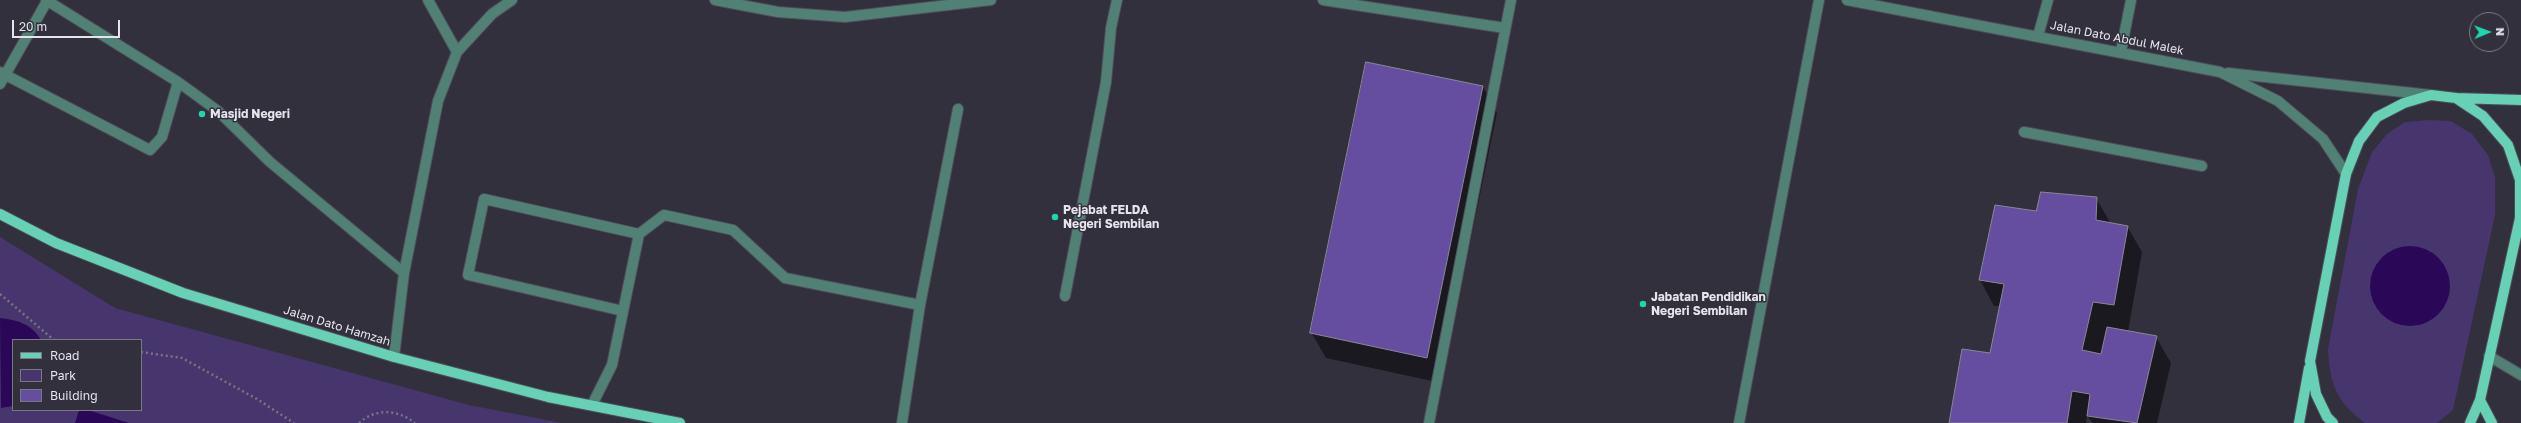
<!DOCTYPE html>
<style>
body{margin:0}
#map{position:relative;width:2521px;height:423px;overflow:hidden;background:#32303c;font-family:"Golos Text",sans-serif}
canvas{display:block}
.legend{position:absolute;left:12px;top:339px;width:130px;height:72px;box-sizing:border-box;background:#32303c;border:1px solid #7a7882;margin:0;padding:5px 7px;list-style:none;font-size:12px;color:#e5e4ec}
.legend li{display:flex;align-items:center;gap:8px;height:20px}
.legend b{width:20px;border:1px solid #7a7882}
.north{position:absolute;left:2469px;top:12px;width:40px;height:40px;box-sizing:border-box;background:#32303c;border:1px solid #7a7882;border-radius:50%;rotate:89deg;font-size:11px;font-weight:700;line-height:16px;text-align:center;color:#e5e4ec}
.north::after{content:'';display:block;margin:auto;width:14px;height:18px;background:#1ed5b0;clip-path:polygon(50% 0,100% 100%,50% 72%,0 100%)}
.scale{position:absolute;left:12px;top:20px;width:108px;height:18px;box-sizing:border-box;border:2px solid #e5e4ec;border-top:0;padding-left:5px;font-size:12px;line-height:14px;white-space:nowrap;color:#e5e4ec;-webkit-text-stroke:3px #32303c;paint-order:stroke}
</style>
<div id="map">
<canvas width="2521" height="423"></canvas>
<ul class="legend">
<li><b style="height:5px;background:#67d1b5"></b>Road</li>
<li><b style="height:11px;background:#46366d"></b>Park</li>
<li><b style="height:11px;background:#654e9f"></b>Building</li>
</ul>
<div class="north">N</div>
<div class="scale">20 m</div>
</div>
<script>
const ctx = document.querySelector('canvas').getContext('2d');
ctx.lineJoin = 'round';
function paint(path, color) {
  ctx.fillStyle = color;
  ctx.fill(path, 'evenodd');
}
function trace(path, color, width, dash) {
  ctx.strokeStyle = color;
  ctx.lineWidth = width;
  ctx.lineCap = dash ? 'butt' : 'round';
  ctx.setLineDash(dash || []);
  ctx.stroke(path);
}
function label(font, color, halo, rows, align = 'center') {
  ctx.font = font + ' "Golos Text",sans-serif';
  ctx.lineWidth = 3;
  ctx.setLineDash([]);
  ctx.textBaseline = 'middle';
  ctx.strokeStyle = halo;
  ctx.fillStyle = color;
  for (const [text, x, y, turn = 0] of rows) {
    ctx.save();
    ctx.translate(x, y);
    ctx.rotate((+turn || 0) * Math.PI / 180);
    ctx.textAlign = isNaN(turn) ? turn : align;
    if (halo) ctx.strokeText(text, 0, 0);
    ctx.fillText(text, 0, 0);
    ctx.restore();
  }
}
const green = new Path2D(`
 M2429,120L2451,121L2472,134L2488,155L2495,178V215L2453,410L2437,423H2365C2336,402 2330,384 2328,349L2358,189L2372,152L2387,134L2405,122Z
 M0,237L115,308L469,405L562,423H0ZM13,340H141V410H13Z`);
const water = new Path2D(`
 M2370 286a40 40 0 1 1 80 0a40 40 0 1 1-80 0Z
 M0,318C17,320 32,324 41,340H13V406L1,408Z
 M79,410H88L129,423H75Z`);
const shadow = new Path2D(`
 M1483,87L1497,113L1441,383L1326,358L1311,332Z
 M2096,198L2111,224L2127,226L2142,252L2128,332L2156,337L2171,363L2157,423H2093L2087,416L2086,423H1950L1991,354L2000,306H1994L1980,280L2037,212Z`);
const building = new Path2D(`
 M1366,62L1483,86L1427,358L1310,333Z
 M2041,192L2097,197L2096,220L2128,226L2114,305L2093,302L2082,350L2101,354L2107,327L2157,336L2137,423L2087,416L2090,394L2072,391L2067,423H1949L1962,349L1990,353L2004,284L1979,280L1995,205L2036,211Z`);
const path = new Path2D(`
 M0,294L54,340
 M141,352L182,358L257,399L294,423
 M359,423C376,408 397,409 415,423`);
const minor = new Path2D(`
 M428,0L457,52
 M715,0L778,12L845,17L991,0
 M1323,0L1505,28
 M1847,0L2220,72L2278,101L2323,139L2346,174
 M2038,36L2048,0
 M2121,51L2131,0
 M0,72L150,150L162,137L178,82L46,0
 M2228,73L2431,95
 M178,82L218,111L270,162L404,273
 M0,84L47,1
 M2024,132L2202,166
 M1065,296L1106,82L1111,28L1117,0
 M623,311L468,275L484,199L639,234
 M2489,356L2521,375
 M394,357L404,273L438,101L457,52L492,14L512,0
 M592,405L612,365L639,234L664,215L733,230L785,278L920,305
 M902,423L920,305L958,109
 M1429,423L1511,0
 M1739,423L1819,0`);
const major = new Path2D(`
 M2456,98L2521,100
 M0,214L56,243L183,293L394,357L548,397L680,423
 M2480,400L2492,423
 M2299,423L2309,368
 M2333,423L2327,417L2316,394L2310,361L2346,174L2359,141L2377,117L2404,103L2431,95L2456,98L2483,116L2508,145L2520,180V218L2480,400L2470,423`);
const markers = [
 [202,114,4,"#1ed5b0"],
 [1055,217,4,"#1ed5b0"],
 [1643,304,4,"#1ed5b0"]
];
const streetNames = [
 ["Jalan Dato Abdul Malek",2117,38,11],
 ["Jalan Dato Hamzah",337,326,17]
];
const poiNames = [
 ["Masjid Negeri",210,114],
 ["Pejabat FELDA",1063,210],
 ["Negeri Sembilan",1063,224],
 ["Jabatan Pendidikan",1651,297],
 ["Negeri Sembilan",1651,311]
];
paint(green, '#46366d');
paint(water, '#2a0857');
paint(shadow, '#0007');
paint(building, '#654e9f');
trace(building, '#8a8796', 1);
trace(minor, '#4f4d58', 12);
trace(major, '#4f4d58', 12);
trace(path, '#77757f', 2.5, [2, 3]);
trace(minor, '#518174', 10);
trace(major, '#67d1b5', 10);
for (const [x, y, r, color] of markers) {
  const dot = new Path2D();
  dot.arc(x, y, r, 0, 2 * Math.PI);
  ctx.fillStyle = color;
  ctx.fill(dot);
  trace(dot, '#32303c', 1.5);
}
label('12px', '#e5e4ec', '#32303c', streetNames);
label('bold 12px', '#e5e4ec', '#32303c', poiNames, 'left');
</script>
